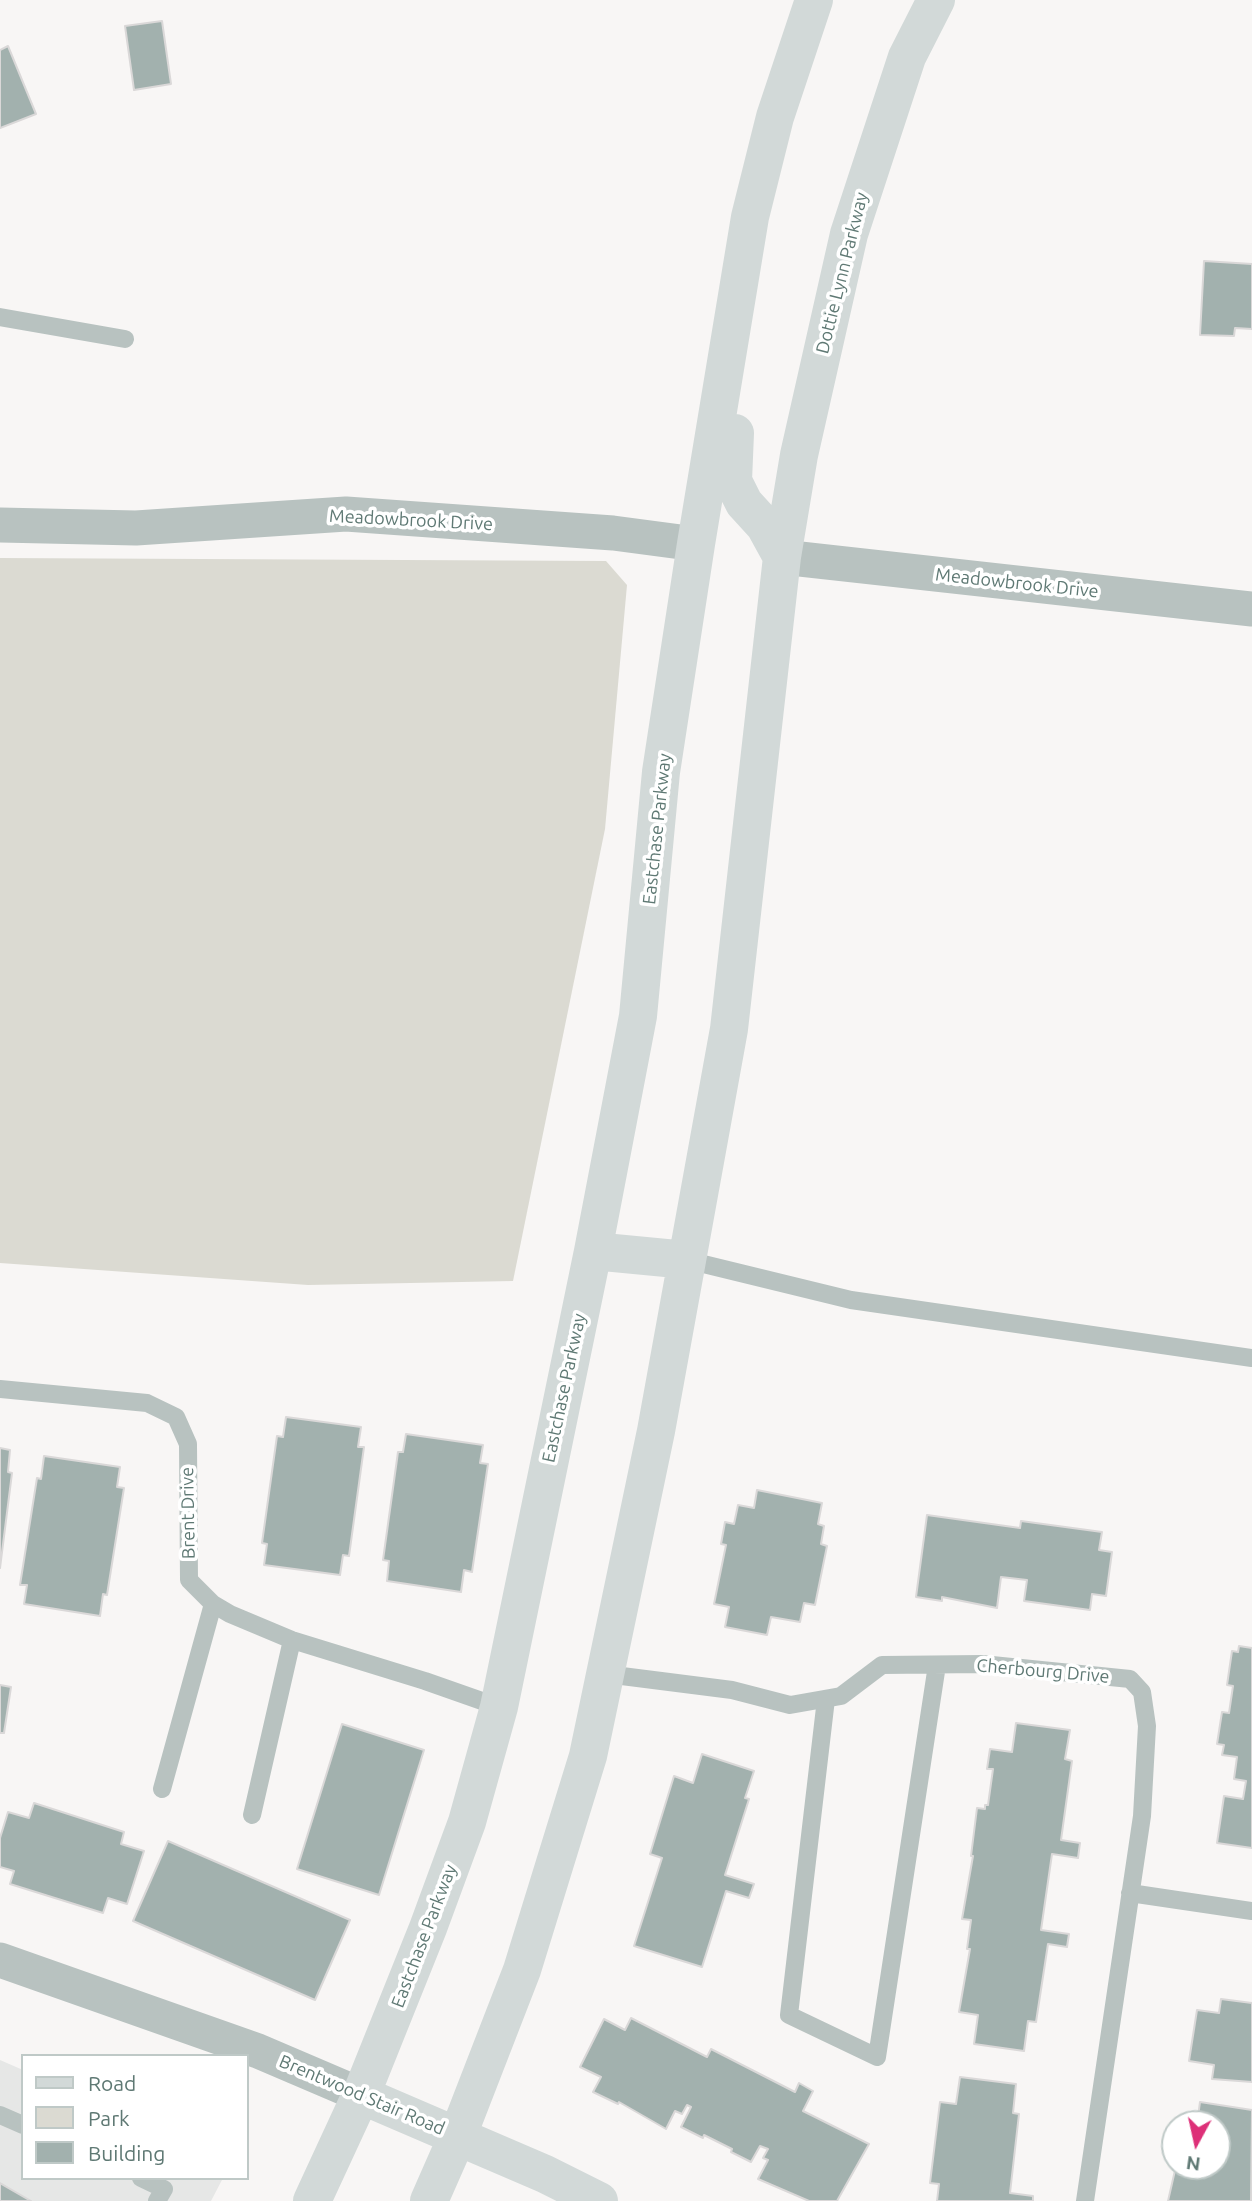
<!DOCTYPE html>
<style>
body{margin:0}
#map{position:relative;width:1252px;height:2201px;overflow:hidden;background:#f8f6f5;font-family:Ubuntu,sans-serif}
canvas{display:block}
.legend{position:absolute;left:21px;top:2054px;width:228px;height:126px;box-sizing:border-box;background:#fff;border:2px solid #bfc9c7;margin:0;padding:9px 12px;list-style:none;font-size:21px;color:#5f7974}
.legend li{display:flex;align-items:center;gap:14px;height:35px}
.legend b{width:35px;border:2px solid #bfc9c7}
.north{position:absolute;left:1161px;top:2110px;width:70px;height:70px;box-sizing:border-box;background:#fff;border:2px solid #bfc9c7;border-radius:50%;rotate:188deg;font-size:19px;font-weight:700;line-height:28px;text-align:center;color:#5f7974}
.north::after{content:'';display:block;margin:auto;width:24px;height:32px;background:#dd3078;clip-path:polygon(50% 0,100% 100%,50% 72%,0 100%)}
</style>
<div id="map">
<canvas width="1252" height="2201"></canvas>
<ul class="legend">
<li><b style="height:9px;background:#d2d9d8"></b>Road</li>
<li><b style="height:19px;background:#dbdad2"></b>Park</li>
<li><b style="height:19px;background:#a2b1ae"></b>Building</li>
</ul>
<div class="north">N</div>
</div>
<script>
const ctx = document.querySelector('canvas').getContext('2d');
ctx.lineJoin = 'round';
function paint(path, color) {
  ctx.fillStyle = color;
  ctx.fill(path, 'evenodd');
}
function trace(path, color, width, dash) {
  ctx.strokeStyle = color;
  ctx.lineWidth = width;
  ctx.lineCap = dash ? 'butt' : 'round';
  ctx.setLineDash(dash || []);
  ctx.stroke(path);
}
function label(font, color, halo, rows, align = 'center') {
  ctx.font = font + ' Ubuntu,sans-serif';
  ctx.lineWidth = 7;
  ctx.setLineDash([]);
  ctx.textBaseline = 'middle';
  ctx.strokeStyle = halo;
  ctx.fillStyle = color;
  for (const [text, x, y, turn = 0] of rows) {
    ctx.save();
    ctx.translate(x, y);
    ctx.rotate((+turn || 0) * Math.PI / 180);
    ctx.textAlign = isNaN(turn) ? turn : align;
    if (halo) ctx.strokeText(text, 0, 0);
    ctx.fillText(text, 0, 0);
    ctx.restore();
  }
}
const built = new Path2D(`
 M0,2060L23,2070V2178H223L211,2201H0Z`);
const green = new Path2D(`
 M0,558L606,561L627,585L605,829L513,1281L308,1285L0,1263Z`);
const building = new Path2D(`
 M162,21L171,84L134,90L125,26Z
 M8,46L36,114L0,128V50Z
 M1204,261L1252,264V329L1235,328L1234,336L1200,335Z
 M286,1417L361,1427L358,1447H364L349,1556L343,1555L340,1575L264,1565L267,1544L262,1543L277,1436L283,1437Z
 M406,1434L483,1445L480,1463L488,1464L472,1572L464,1570L461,1592L387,1581L389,1561L383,1560L398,1452H403Z
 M0,1448L10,1450L8,1472L12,1473L0,1568Z
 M44,1456L120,1467L117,1487L124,1488L107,1595L103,1594L100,1616L24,1604L27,1585H20L37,1478L41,1479Z
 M757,1490L822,1503L818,1524L824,1526L821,1544L827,1546L815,1605L804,1603L800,1622L771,1617L767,1635L725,1627L729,1607L714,1604L726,1545L721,1544L725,1522L734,1524L738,1505L754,1508Z
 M927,1515L1020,1528L1021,1521L1102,1532L1099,1550L1112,1552L1106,1596L1092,1594L1090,1610L1024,1601L1027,1580L1001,1577L997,1608L942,1597V1601L916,1597Z
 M1239,1646L1252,1648V1848L1217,1843L1224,1796L1243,1799L1246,1781L1234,1779L1237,1757L1222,1755L1224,1745L1217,1744L1222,1712L1229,1713L1233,1686L1227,1685L1232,1651L1238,1652Z
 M0,1685L11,1687L4,1733H0Z
 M1016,1723L1070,1730L1065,1759L1072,1761L1061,1840L1080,1843L1078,1858L1052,1854L1041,1930L1069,1934L1067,1947L1048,1944L1036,2022L1028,2021L1024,2051L974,2044L978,2015L959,2012L970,1949H967L971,1920L962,1919L973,1856H971L977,1808L985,1809V1805H988L993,1769H987L990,1749L1012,1752Z
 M342,1724L424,1750L379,1895L297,1869Z
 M702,1754L754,1771L745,1798L749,1799L725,1875L754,1884L749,1898L726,1891L702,1967L634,1946L662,1858L650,1854L674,1776L693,1783Z
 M34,1803L124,1832L121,1844L144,1851L127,1904L108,1898L103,1913L10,1884L14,1871L0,1867V1838L8,1812L29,1818Z
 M168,1841L350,1920L315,2000L133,1921Z
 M1221,1999L1252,2003V2082L1212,2079L1214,2065L1189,2061L1197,2010L1219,2013Z
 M631,2018L707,2057L711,2049L795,2092L799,2083L813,2091L803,2111L869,2144L837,2201H809L758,2179L768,2160L763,2158L768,2149L760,2146L751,2162L731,2152L732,2149L704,2135L703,2138L681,2127L691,2107L687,2105L682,2114L675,2111L666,2129L619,2102L618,2104L593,2092L601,2077L580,2067L604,2019L625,2030Z
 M960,2077L1016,2084L1013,2113L1019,2114L1010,2193L1033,2196V2201H937L939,2184L930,2183L940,2102L956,2104Z
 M1200,2102L1252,2110L1251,2201H1168L1176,2166H1217V2124H1197Z
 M0,2183L31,2201H0Z`);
const lane = new Path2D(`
 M0,317L125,339
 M687,1260L851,1300L1252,1358
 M0,1389L147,1403L176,1417L188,1444L189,1580L213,1604L230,1614L292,1640L425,1681L499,1707
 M606,1674L732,1690L790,1705L841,1696L882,1665L982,1664L1130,1679L1142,1692L1147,1726L1142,1816L1085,2201
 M826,1699L789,2015L877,2057L937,1665
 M162,1789L213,1604
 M252,1815L292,1640
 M1130,1893L1252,1911
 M0,2115L23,2125
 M141,2178L164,2189L157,2201`);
const street = new Path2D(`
 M0,525L136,528L346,514L613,533L696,544
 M782,557L1252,609
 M0,1960L258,2051L361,2095`);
const secondary = new Path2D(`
 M735,433L733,481L744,503L765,526L782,557
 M593,1251L687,1260
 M361,2095L545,2174L599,2201
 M312,2201L361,2095L428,1928L467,1822L499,1707L593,1251L638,1016L661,772L696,544L750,217L775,117L814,0
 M429,2201L458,2135L522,1970L588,1756L656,1431L729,1029L782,557L799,455L849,234L907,57L936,0`);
const streetNames = [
 ["Dottie Lynn Parkway",842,273,-76],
 ["Meadowbrook Drive",411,520,3],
 ["Meadowbrook Drive",1017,583,6],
 ["Eastchase Parkway",657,829,-84],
 ["Eastchase Parkway",564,1388,-78],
 ["Brent Drive",188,1513,-91],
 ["Cherbourg Drive",1043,1671,5],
 ["Eastchase Parkway",424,1936,-69],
 ["Brentwood Stair Road",362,2095,23]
];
paint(built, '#e6e7e6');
paint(green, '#dbdad2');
paint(building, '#a2b1ae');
trace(building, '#dad8d8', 2);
trace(lane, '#b8c2c0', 18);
trace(street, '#b8c2c0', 35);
trace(secondary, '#d2d9d8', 38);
label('18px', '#5f7974', '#fff', streetNames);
</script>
